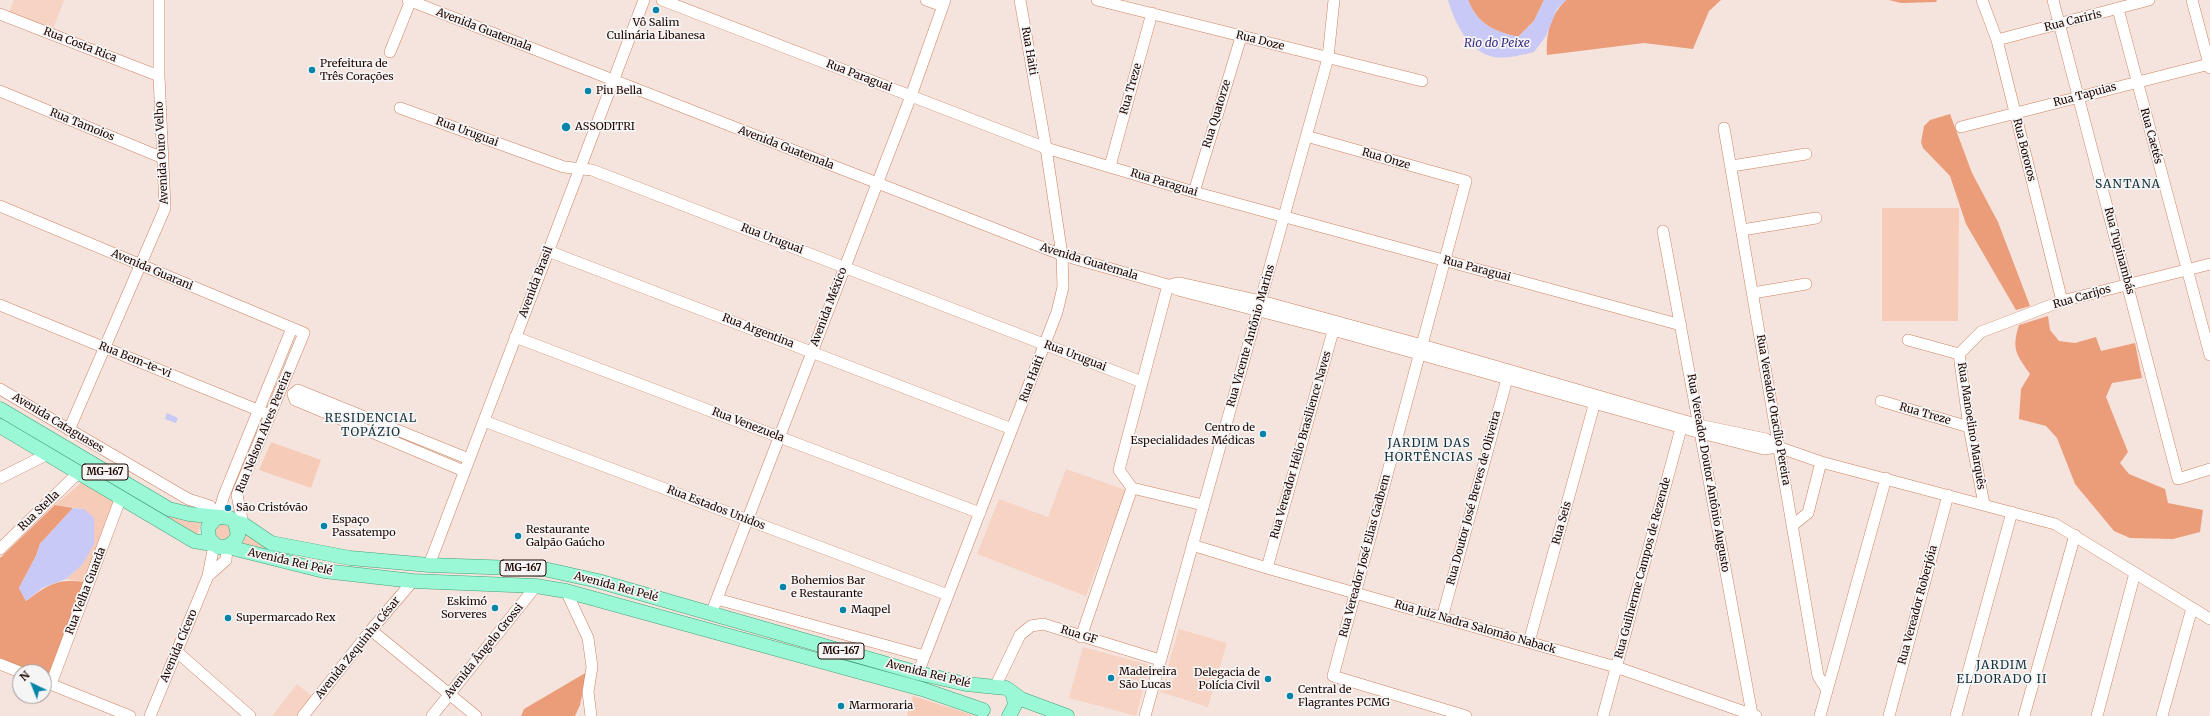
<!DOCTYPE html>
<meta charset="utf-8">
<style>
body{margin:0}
#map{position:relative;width:2210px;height:716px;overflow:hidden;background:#f5e4dd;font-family:Merriweather,serif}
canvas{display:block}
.north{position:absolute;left:12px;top:664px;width:40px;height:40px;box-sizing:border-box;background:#f5f5f5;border:1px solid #a09593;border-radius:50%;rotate:317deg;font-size:11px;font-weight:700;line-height:16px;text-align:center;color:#200600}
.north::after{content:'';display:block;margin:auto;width:14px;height:18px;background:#0485a8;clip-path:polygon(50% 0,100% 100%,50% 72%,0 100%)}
</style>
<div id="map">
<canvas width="2210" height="716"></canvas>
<div class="north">N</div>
</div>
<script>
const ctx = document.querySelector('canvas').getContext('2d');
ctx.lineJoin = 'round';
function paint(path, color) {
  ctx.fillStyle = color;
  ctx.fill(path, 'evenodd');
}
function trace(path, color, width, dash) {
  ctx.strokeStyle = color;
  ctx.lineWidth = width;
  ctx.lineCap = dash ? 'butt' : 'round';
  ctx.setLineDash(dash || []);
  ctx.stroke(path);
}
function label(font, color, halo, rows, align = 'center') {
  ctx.font = font + ' Merriweather,serif';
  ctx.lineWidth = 3.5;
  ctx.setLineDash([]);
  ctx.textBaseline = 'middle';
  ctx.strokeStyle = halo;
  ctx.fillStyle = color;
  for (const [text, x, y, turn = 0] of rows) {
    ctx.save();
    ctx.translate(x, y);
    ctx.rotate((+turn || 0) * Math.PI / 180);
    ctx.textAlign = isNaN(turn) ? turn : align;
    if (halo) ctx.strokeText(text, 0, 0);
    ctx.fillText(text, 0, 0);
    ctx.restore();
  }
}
const built = new Path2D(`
 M14,0H64L53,29L9,12Z
 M1066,469L1126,490L1086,596L977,554L999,499L1048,517Z
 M1179,629L1227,643L1208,707L1160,692L1165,679L1173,681L1176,671L1168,666Z
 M1083,647L1150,665L1136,716L1069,698Z
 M297,684L312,696L297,716H272Z`);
const green = new Path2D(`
 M1882,208H1959L1958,321H1882Z
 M271,442L321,460L311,488L259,470Z
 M83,481L116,504L84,582L66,579L82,565L84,509L55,505Z
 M159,512L181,520L201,523L197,537Z
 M222,520L234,528L230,541L215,542V522Z
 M244,533L274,552L240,547L244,541Z
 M913,696L976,716H977H907Z`);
const forest = new Path2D(`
 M1468,0H1544L1534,21L1518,37C1494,31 1478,25 1468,0Z
 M1566,0H1721L1709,11L1693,49L1644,43L1547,55C1546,33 1550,16 1566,0Z
 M1889,0H1937L1936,2L1901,3Z
 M1950,114L1972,173L1998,222L2030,306L2016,310L1966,224L1950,176L1923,148L1921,142L1924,126L1930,120Z
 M2048,316L2050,330L2059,341L2075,343L2096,337L2101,351L2135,343L2142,378L2112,383L2106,397L2128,452L2120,463L2129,474L2165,489L2168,503L2203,510L2200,532L2173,539L2130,538L2114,531L2075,484L2057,438L2046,426L2019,419L2021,389L2030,374C2017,355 2011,350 2019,325Z
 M55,505L73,508L40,544L36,556L19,588L26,601C47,585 57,578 84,582L48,678L44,676V672H34L0,658V558Z
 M587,672L580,705L575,716H521L524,709Z`);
const water = new Path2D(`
 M1448,0H1468C1478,25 1494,31 1518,37L1534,21L1544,0H1566L1557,9L1546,36L1534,52C1522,55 1506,59 1494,57C1468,52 1455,23 1448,0Z
 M167,413L178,418L176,423L165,419Z
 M73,508L84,509L94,518V544L82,565L66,579L42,588L26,601L19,588L36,556L40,544Z`);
const minor = new Path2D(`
 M408,0L1062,255L1168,285L1178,290L1333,330L1701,433L1764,449L1778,447
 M662,0L1046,148L1194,192L1681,325
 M926,0L943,6
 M1097,0L1422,81
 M1982,0L1997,40L2062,301
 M2053,0L2178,479L2210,469
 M2192,0L2210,68
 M2118,9L2210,355
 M0,14L159,76
 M1997,40L2149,0
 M390,52L411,0
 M0,91L163,158
 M400,108L564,167L592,170L1142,382
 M1961,127L2209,64
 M1724,128L1818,676L1827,690
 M1306,136L1466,181L1333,676L1466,716
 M1110,166L1152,13
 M1732,166L1806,154
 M1194,192L1241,37
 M0,206L304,333L237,495L243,524L239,530
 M1742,230L1816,218
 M1663,231L1752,714
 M548,251L1012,429
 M1173,284L1180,283L1261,301L1422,345L1699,425L1766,439L1778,447L1821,462L2055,524L2210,619
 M1753,293L1806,284
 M0,305L270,415
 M515,337L980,513
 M1908,340L1959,354
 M0,389L188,499L210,506L216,518
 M1881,401L1969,427
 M484,421L948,595
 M69,430L165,208L159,76V0
 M464,471L295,400L293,394L298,390L469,459
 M0,478L48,454
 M1132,488L1119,470L1168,285
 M1132,488L1203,505
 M1984,504L1969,427L1959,354L1981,332L2062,301L2210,264
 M217,518L224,495L292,328
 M1793,525L1808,513L1821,462
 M1192,545L1267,568L1616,667L1756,716
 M0,549L78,473
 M429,565L644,0
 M1267,568L1335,324
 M208,576L226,560L227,547
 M566,591L588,638L592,667L588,692L591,716
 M717,599L924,656
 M711,614L911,96L945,0
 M1442,618L1507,379
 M371,630L476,716
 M1081,637L1132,488
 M1529,642L1596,398
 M176,651L250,716
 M0,664L20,672
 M918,673L1057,312L1063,287L1062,255L1046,148L1020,0
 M45,682L130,716
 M51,684L121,497
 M995,687L1020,635L1031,626L1043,624L1160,660
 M150,716L208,576L214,545
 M303,716L371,630L413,581
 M432,716L536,586
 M1145,716L1328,58L1334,0
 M1603,716L1683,421
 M1820,716L1886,478
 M1889,716L1948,495
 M1956,716L2012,512
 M2024,716L2075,535
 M2097,716L2135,573
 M2162,716L2192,608`);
const major = new Path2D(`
 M0,409L169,509L189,514L230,518L235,522L238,535C234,544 228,548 218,547L209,539L208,527L216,518
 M0,426L194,541L212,544
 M235,522L243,524L271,543L350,558L429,565L544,569L598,581L918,673L966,684L1006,688L1021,699L1067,716
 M228,547L324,571L413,581L536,586L566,591L922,689L983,710
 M1009,716L1015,705L1013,694`);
const markers = [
 [656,10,4,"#0485a8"],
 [312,70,4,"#0485a8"],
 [588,91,4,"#0485a8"],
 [566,127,5,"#0485a8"],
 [1263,434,4,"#0485a8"],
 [228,508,4,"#0485a8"],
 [324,526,4,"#0485a8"],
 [518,536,4,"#0485a8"],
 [783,587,4,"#0485a8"],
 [495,608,4,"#0485a8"],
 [843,610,4,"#0485a8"],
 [228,618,4,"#0485a8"],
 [1111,678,4,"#0485a8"],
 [1268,679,4,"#0485a8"],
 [1290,696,4,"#0485a8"],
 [841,706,4,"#0485a8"]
];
const shields = [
 [105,472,46],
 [523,568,46],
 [841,651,46]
];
const shieldNames = [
 ["MG-167",105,472],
 ["MG-167",523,568],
 ["MG-167",841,651]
];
const streetNames = [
 ["Rua Cariris",2073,21,-14],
 ["Avenida Guatemala",484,30,21],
 ["Rua Doze",1260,41,14],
 ["Rua Costa Rica",80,45,21],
 ["Rua Haiti",1029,51,80],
 ["Rua Paraguai",859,76,21],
 ["Rua Treze",1131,89,-74],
 ["Rua Tapuias",2085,95,-15],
 ["Rua Quatorze",1217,114,-73],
 ["Rua Tamoios",82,125,22],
 ["Rua Uruguai",467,132,20],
 ["Rua Caetés",2151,136,75],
 ["Avenida Guatemala",786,148,21],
 ["Rua Bororos",2024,150,76],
 ["Avenida Ouro Velho",162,153,-93],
 ["Rua Onze",1386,159,16],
 ["Rua Paraguai",1164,183,17],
 ["Rua Uruguai",772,239,21],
 ["Rua Tupinambás",2119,251,75],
 ["Avenida Guatemala",1089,262,17],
 ["Rua Paraguai",1477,269,15],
 ["Avenida Guarani",152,270,23],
 ["Avenida Brasil",536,282,-69],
 ["Rua Carijos",2082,297,-16],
 ["Avenida México",829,307,-69],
 ["Rua Argentina",758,331,21],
 ["Rua Vicente Antônio Marins",1251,336,-74],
 ["Rua Uruguai",1075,356,21],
 ["Rua Bem-te-vi",135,360,22],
 ["Rua Haiti",1032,379,-69],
 ["Rua Vereador Otacílio Pereira",1773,410,80],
 ["Rua Treze",1925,414,16],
 ["Avenida Cataguases",58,423,31],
 ["Rua Venezuela",748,425,21],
 ["Rua Manoelino Marquês",1971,426,81],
 ["Rua Nelson Alves Pereira",264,432,-68],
 ["Rua Vereador Hélio Brasilience Naves",1301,445,-74],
 ["Rua Vereador Doutor Antônio Augusto",1708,473,80],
 ["Rua Doutor José Breves de Oliveira",1474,498,-75],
 ["Rua Estados Unidos",716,508,21],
 ["Rua Stella",39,511,-44],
 ["Rua Seis",1562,523,-74],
 ["Rua Vereador José Elias Gadbem",1365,556,-75],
 ["Avenida Rei Pelé",290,562,13],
 ["Rua Guilherme Campos de Rezende",1643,568,-75],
 ["Avenida Rei Pelé",616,587,15],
 ["Rua Velha Guarda",86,591,-69],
 ["Rua Vereador Roberjóia",1918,605,-75],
 ["Rua Juiz Nadra Salomão Naback",1475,627,16],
 ["Rua GF",1079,635,17],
 ["Avenida Cícero",179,646,-67],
 ["Avenida Zequinha César",358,648,-51],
 ["Avenida Ângelo Grossi",484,651,-51],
 ["Avenida Rei Pelé",928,674,14]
];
const poiNames = [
 ["Vô Salim",656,23,"center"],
 ["Culinária Libanesa",656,36,"center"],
 ["Prefeitura de",320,64],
 ["Três Corações",320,77],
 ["Piu Bella",596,91],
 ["ASSODITRI",575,127],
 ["Centro de",1255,428,"right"],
 ["Especialidades Médicas",1255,441,"right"],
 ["São Cristóvão",236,508],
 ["Espaço",332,520],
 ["Passatempo",332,533],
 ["Restaurante",526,530],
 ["Galpão Gaúcho",526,543],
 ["Bohemios Bar",791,581],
 ["e Restaurante",791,594],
 ["Eskimó",487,602,"right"],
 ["Sorveres",487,615,"right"],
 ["Maqpel",851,610],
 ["Supermarcado Rex",236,618],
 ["Madeireira",1119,672],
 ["São Lucas",1119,685],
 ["Delegacia de",1260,673,"right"],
 ["Polícia Civil",1260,686,"right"],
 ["Central de",1298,690],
 ["Flagrantes PCMG",1298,703],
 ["Marmoraria",849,706]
];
const waterNames = [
 ["Rio do Peixe",1497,44]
];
const neighbourhoodNames = [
 ["SANTANA",2128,185],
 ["RESIDENCIAL",371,419],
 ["TOPÁZIO",371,433],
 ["JARDIM DAS",1429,444],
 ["HORTÊNCIAS",1429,458],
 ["JARDIM",2002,666],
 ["ELDORADO II",2002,680]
];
paint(built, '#f7d3c3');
paint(green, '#f6cbb8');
paint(forest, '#eb9d7a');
paint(water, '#c9c9f7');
trace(minor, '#cc8260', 12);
trace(major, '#44a179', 15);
trace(minor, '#fff', 11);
trace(major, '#9bf8d6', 14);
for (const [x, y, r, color] of markers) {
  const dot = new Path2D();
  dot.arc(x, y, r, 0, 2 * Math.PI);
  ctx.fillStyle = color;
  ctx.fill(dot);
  trace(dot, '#f5f5f5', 1.5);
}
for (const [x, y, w] of shields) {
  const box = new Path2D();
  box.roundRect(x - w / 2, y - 8, w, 16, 3);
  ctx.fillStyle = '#f5f5f5';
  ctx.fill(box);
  trace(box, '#200600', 1);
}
label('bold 10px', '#200600', null, shieldNames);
label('11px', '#200600', '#f5f5f5', streetNames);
label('11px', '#200600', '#f5f5f5', poiNames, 'left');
label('italic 12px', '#3c2e83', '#f5f5f5', waterNames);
ctx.letterSpacing = '1px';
label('12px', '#15323d', '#f5f5f5', neighbourhoodNames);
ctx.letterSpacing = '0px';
</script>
